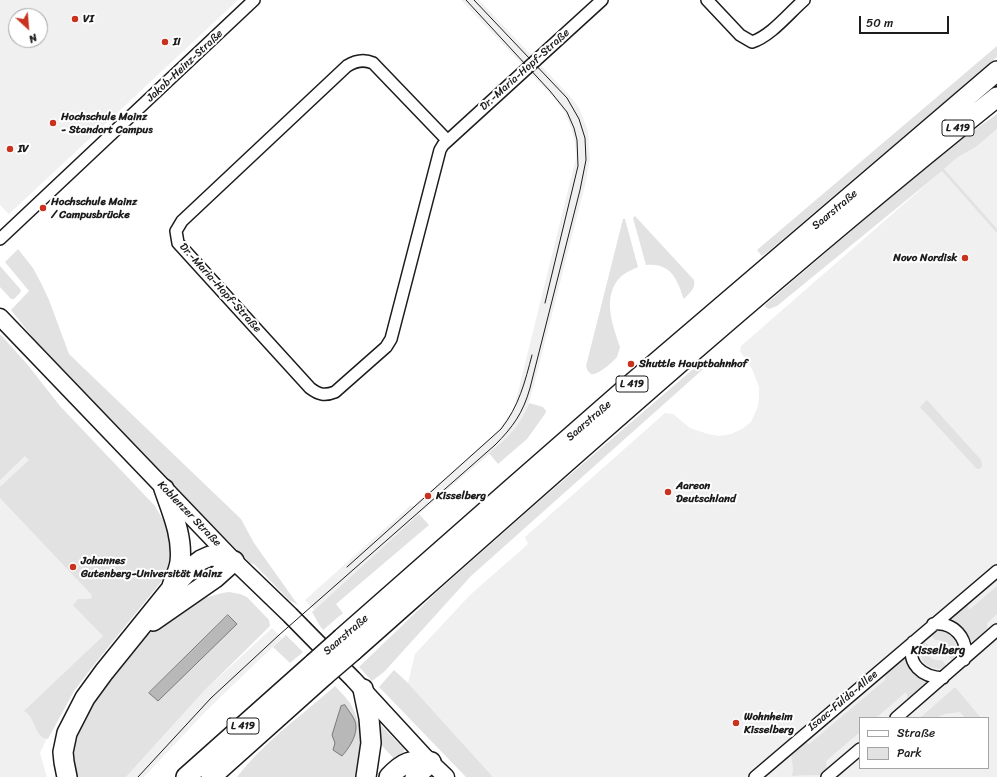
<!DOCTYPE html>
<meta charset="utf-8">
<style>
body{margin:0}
#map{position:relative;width:997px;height:777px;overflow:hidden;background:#fff;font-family:Sriracha,sans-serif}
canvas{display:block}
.legend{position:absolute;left:859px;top:717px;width:130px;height:52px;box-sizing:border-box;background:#fff;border:1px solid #a4a4a4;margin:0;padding:5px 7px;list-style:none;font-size:12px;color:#1c1c1c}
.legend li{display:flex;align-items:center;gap:8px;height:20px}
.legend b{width:20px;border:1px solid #a4a4a4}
.north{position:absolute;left:8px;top:8px;width:40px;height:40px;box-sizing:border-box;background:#fff;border:1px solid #a4a4a4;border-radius:50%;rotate:154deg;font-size:11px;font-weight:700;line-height:16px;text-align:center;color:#1c1c1c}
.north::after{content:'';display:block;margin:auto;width:14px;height:18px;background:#c8321e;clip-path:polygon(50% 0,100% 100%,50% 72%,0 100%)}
.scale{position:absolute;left:859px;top:16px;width:90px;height:18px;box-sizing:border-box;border:2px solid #1c1c1c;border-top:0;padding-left:5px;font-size:12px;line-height:14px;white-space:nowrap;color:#1c1c1c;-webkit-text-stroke:3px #fff;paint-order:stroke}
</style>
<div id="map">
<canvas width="997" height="777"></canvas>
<ul class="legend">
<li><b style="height:5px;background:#fff"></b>Straße</li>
<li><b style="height:11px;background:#e2e2e2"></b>Park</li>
</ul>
<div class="north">N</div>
<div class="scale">50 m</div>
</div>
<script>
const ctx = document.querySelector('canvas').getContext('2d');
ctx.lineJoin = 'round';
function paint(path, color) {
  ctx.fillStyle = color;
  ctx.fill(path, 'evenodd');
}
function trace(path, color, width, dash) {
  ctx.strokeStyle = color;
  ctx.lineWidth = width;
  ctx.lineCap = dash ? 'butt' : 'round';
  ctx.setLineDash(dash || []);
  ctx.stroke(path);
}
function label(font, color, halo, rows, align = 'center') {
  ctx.font = font + ' Sriracha,sans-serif';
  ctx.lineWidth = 4;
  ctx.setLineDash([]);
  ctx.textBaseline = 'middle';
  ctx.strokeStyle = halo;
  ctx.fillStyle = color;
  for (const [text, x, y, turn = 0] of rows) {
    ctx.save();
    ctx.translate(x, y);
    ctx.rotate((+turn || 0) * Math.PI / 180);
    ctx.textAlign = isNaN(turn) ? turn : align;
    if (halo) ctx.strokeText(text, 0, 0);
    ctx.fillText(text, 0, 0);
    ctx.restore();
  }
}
const built = new Path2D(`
 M0,0H238L9,214L0,205ZM16,16H40V40H16Z
 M461,0H479L569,95L579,108L588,131L590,159L586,181L534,385L525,414L520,422L513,432L506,440L419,514L314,610L305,600L410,506H413L489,439L500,428L514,408L576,158L575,143L571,128L565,113L555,99Z
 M997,129V777H493L408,683L415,654L470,595L528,544L525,537L665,413L673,414L690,428L708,434L719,436L731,434L742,429L751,422L758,406L759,396V387L752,369L740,351L741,346L944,169L958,157L976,147ZM860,718H988V768H860Z
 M0,376L133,605L86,653L40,753L47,777H0Z
 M272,628L282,638L207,710L144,777H126L204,691Z`);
const green = new Path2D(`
 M997,46V57L770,250L762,256L757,250Z
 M997,114V129L976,147L958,157L944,169L997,229V233L942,171L777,306L769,309L765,307V305L942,153Z
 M635,216L694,280C696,289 690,292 684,299C681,294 681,289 678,284C672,269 661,263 646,265L633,218Z
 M623,219H625L638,267C631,270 622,274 617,281C603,301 613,326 620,347C619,351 618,354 617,357C613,362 597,376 591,374C588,372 587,369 586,366Z
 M18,249L33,268L42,285L49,300L69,354L241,519L254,543L298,605L289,600L254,564L250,563L44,353L30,334L11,310L29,291L5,262Z
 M0,266L21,290L20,293L14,299H11L0,287Z
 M0,334L27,364L60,406L155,506L171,534L170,558L167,570L161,582L97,661L74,691L48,739C34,738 36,717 24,711L103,636L73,605L78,599C83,598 87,600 92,598L91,594L0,498V487L29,460L25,456L0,480Z
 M706,358L710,363L471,576L384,672L372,681L359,667L438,591L536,504Z
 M927,400L981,460L982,465L981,468L977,469L975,467L920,407Z
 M529,403L543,407L546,411L545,414L527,439L498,464L489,453C507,439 521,425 529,403Z
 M419,514L429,525L336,604L343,613L323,630L320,626L312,612Z
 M997,586V614L987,623L988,635L976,642H972L949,615L967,601L969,610Z
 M229,592L240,594L247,597L269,620L270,626L204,691L126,777H77L72,753L73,740L85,712L136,644L165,621L191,602L222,593Z
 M938,631C954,632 962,648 953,662L948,655C951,646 945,639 935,640L930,634Z
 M286,635L303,652L290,663L273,647Z
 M923,639L929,646C926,655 932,662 942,660L947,667C927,674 914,657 923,639Z
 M903,654L928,685L909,702L906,692L876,718H860V732L826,761L827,773C816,777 806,774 793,776L792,775C795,768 790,760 792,753C794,747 801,742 806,738L808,745L885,680L886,670Z
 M394,670L408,683L493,777H466L379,687Z
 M335,686C340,692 346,697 350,703C365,728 361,749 360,777H237C264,742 302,715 335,686Z
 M955,687L981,718H965L960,712L945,714L936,718H920Z
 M375,719L404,749V751L395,760L376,739Z`);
const water = new Path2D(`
 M228,615L237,624L158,701L149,693Z
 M345,705C348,710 353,716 355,721C359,733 350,747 342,756L333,750L335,743L332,735L341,706Z`);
const minor = new Path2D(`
 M707,0L740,35L752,42C771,36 789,13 804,0
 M447,140L373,63C364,59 355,61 347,66L182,221L176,231L178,243L310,388C319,395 325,396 335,392L386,347L391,339L440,150L443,145L602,0
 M0,239L254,0
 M933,624C953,621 970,639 964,660
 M913,642C906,664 922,677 943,678
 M896,718L997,630
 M755,777L997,571
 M827,777L860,749`);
const secondary = new Path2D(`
 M0,317L234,561L290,615L353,679L423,755L446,777`);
const trunk = new Path2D(`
 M164,489C172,512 183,537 180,562C179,570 175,578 172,586
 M153,621L215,578L234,561
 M342,638L510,490L623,391L997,71
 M353,651C565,463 776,274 997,97
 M363,689L369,718L371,743L366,777
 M67,777L64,762L63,752L67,733L85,698L104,672L171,589L193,566L201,560L210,556L221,557L234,561
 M186,777L314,663
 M211,777L325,675
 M389,777C403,762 411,759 431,762
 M415,777L431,762`);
const tram = new Path2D(`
 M466,0L550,91L567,112L574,128L577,140L578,166L545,303
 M347,567L501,429C519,406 525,382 532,355
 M138,777L211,698L279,635L495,445C513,427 523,413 530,388L580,190L586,160L585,138L579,119L567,98L474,0`);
const trunkBridge = new Path2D(`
 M314,663L342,638
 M325,675L353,651`);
const markers = [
 [75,19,4,"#c8321e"],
 [165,42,4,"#c8321e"],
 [53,123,4,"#c8321e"],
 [10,149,4,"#c8321e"],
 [43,208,4,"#c8321e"],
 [965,258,4,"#c8321e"],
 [631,364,4,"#c8321e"],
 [668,492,4,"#c8321e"],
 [428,496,4,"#c8321e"],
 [73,567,4,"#c8321e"],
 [736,723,4,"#c8321e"]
];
const shields = [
 [958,128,32],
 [632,384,32],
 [243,726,32]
];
const shieldNames = [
 ["L 419",958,128],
 ["L 419",632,384],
 ["L 419",243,726]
];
const poiNames = [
 ["VI",83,19],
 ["II",173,42],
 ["Hochschule Mainz",61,117],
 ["- Standort Campus",61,130],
 ["IV",18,149],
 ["Hochschule Mainz",51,202],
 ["/ Campusbrücke",51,215],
 ["Novo Nordisk",957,258,"right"],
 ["Shuttle Hauptbahnhof",639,364],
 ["Aareon",676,486],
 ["Deutschland",676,499],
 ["Kisselberg",436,496],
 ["Johannes",81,561],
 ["Gutenberg-Universität Mainz",81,574],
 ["Wohnheim",744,717],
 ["Kisselberg",744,730]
];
const streetNames = [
 ["Jakob-Heinz-Straße",185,66,-43],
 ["Dr.-Maria-Hopf-Straße",525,70,-42],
 ["Saarstraße",835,210,-40],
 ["Dr.-Maria-Hopf-Straße",220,288,48],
 ["Saarstraße",589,421,-41],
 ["Koblenzer Straße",189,514,46],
 ["Saarstraße",346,635,-41],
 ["Isaac-Fulda-Allee",843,701,-40]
];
const neighbourhoodNames = [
 ["Kisselberg",938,651]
];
paint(built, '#f0f0f0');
paint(green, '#e2e2e2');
paint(water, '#b8b8b8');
trace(water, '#7a7a7a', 1);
trace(minor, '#1c1c1c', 14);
trace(secondary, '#1c1c1c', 19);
trace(trunk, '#1c1c1c', 22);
trace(minor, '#fff', 11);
trace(secondary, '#fff', 16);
trace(trunk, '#fff', 19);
trace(tram, '#1c1c1c', 1);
trace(trunkBridge, '#1c1c1c', 22, []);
trace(trunkBridge, '#fff', 19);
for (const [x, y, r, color] of markers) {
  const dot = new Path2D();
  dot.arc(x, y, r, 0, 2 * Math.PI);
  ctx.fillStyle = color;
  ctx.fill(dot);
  trace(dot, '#fff', 1.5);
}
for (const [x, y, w] of shields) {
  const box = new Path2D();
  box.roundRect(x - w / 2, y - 8, w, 16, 3);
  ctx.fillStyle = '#fff';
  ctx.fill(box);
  trace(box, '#1c1c1c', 1);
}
label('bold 10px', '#1c1c1c', null, shieldNames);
label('bold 11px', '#1c1c1c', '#fff', poiNames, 'left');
label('11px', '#1c1c1c', '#fff', streetNames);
label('bold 12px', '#1c1c1c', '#fff', neighbourhoodNames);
</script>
